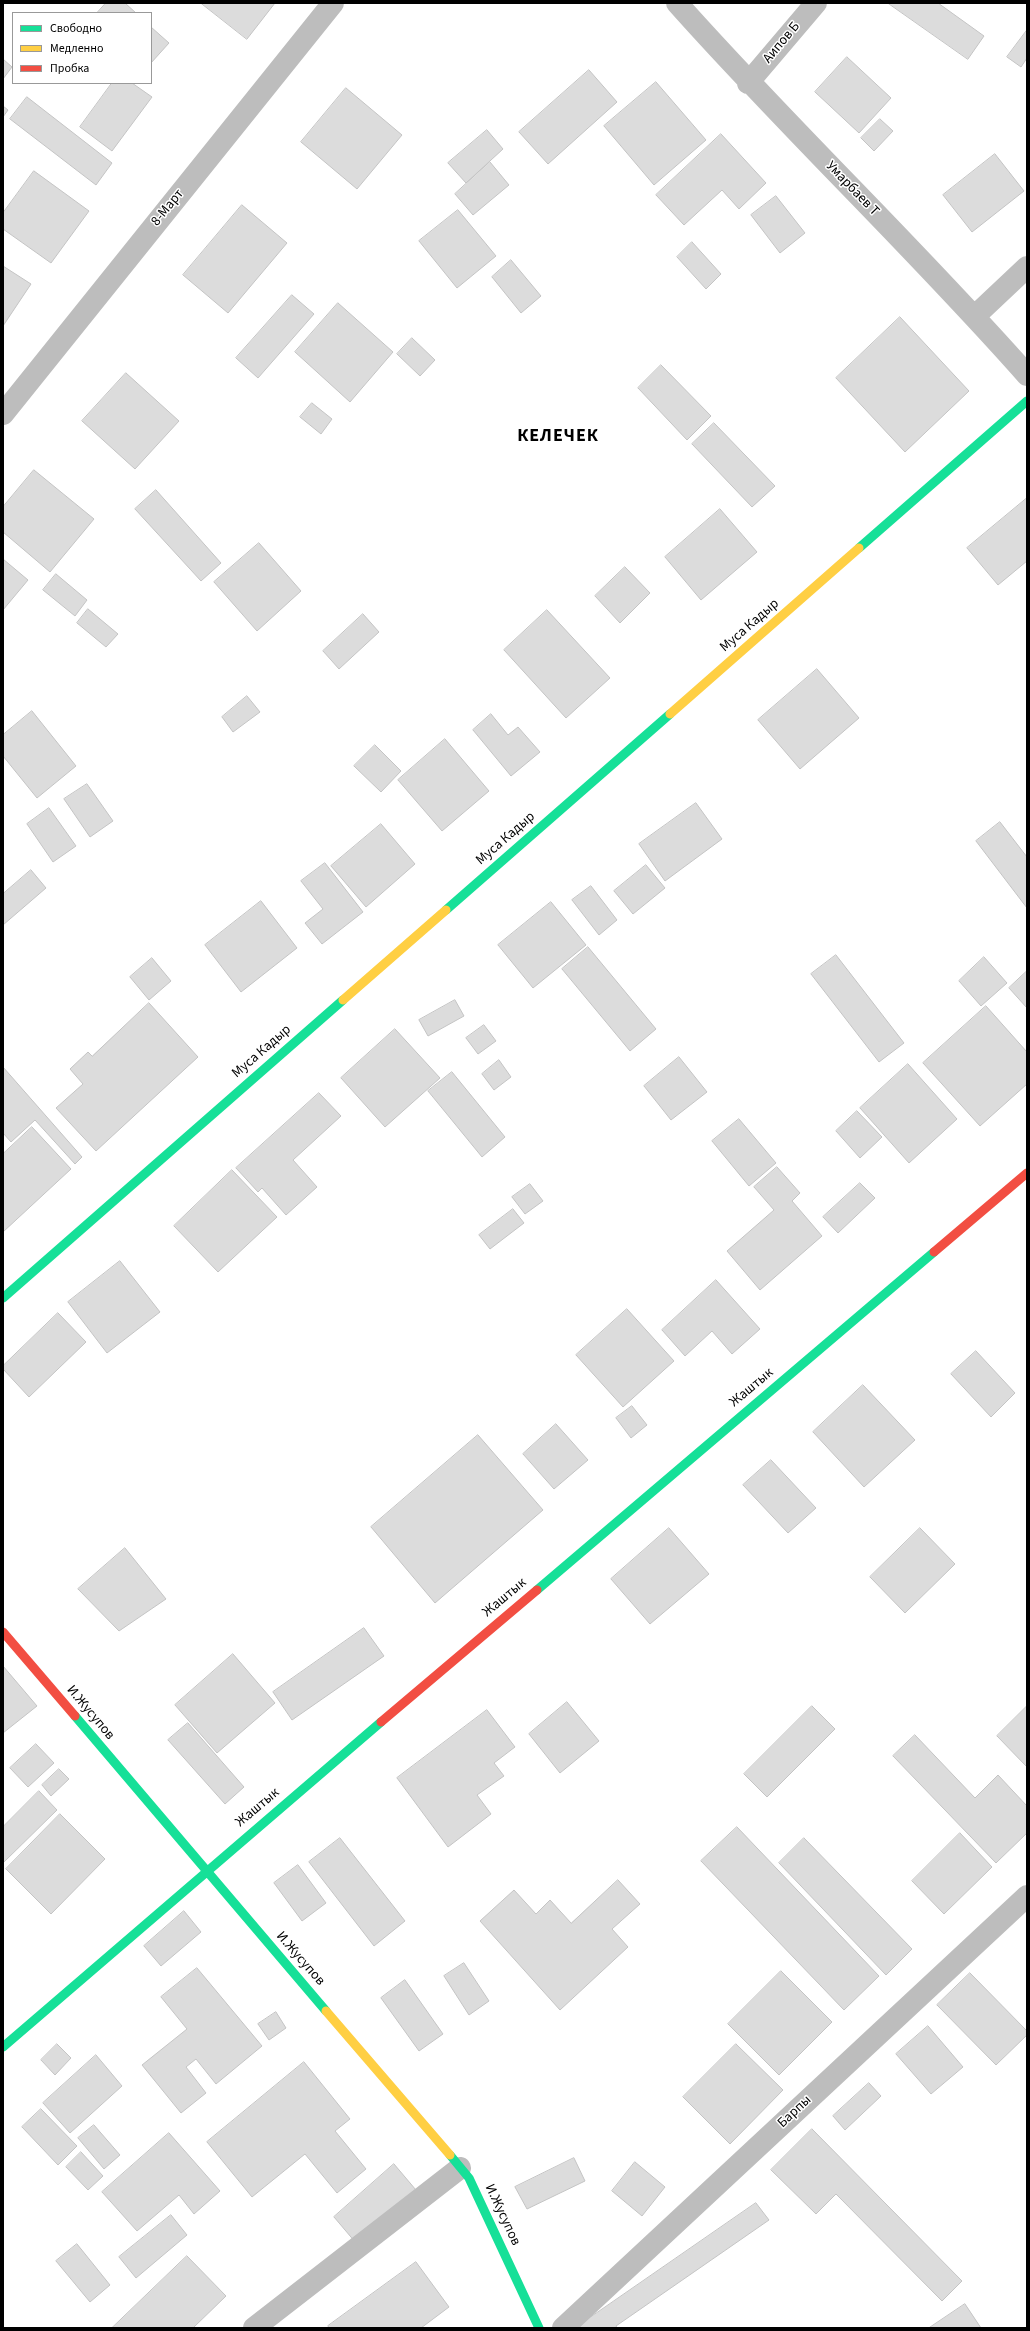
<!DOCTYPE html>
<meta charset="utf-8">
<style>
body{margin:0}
#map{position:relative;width:1030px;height:2331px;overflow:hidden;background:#fff;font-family:"Source Sans 3",sans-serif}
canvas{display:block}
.frame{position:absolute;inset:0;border:4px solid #000;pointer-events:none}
.legend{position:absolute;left:12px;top:12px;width:140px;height:72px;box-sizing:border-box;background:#fff;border:1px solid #999;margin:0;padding:5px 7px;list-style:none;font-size:12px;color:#000}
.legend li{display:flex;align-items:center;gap:8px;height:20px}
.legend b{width:20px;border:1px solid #999}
</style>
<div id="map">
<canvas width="1030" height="2331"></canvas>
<div class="frame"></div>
<ul class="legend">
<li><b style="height:5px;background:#16e098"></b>Свободно</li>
<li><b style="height:5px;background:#ffcf43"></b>Медленно</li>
<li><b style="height:5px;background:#f24e42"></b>Пробка</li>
</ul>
</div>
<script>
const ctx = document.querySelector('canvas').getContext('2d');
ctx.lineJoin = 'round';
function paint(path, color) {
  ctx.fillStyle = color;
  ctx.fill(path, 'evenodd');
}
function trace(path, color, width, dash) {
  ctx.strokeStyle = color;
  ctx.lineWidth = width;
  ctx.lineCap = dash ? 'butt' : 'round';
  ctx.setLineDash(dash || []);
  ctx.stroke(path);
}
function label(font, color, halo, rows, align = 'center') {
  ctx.font = font + ' "Source Sans 3",sans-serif';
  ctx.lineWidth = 3;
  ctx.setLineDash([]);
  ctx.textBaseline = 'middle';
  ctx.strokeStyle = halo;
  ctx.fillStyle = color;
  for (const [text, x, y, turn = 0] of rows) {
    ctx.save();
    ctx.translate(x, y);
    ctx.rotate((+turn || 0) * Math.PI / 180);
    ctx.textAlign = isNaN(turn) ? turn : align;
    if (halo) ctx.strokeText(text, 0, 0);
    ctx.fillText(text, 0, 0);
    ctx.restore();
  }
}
const building = new Path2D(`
 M106,3H125L136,13H97Z
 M201,3H275L247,39Z
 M888,3H938L984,36L968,59Z
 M151,27L169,43L151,63Z
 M1027,30V58L1021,67L1007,57Z
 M847,57L891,98L859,133L815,92Z
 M3,59L12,67L3,79Z
 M589,70L617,102L548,164L519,132Z
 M656,82L706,140L654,185L604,126Z
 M112,83H132L152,97L112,151L80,127Z
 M346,88L402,135L357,189L301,142Z
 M27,97L112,163L96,185L10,119Z
 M3,106L8,110L3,117Z
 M880,119L893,131L874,151L861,138Z
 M487,130L503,149L466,183L448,163Z
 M721,134L766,183L739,209L722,190L684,225L656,195Z
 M995,154L1024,191L972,232L943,195Z
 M490,162L509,185L473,215L455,194Z
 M34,171L89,211L51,263L3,229V213Z
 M776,196L805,233L780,253L751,215Z
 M242,205L287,243L228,313L183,275Z
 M458,210L496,256L457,288L419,241Z
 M692,242L721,274L706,289L677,257Z
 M511,260L541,296L521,313L492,277Z
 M3,266L31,284L3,326Z
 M292,295L314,314L258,378L236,358Z
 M338,303L393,352L350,402L295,352Z
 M900,317L969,391L905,452L836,378Z
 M412,338L435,360L420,376L397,354Z
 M661,365L711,416L687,440L638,388Z
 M126,373L179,421L135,469L82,421Z
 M312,403L332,419L321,434L300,417Z
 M714,423L775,486L752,507L692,444Z
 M34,470L94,519L50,572L3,532V507Z
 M156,490L221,563L201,581L135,509Z
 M1027,498V561L998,585L967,548Z
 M720,509L757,552L701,600L665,557Z
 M259,543L301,591L257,631L214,582Z
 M3,559L28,580L3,610Z
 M625,567L650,593L620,623L595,596Z
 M56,574L87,600L75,616L43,590Z
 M88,609L118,634L106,647L77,623Z
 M547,610L610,678L566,718L504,650Z
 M363,614L379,632L339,669L323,651Z
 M817,669L859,718L800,769L758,720Z
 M247,696L260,712L233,732L222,717Z
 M32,711L76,766L37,798L3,756V735Z
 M491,714L508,735L518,727L540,752L511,776L473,730Z
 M445,739L489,791L442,831L398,780Z
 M375,745L401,771L381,792L354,766Z
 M87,784L113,821L90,837L64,799Z
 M696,803L722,839L665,881L639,844Z
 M49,808L76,846L53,862L27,824Z
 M1000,822L1027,857V908L976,841Z
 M381,824L415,864L366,907L331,866Z
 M325,863L363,912L322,944L305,923L323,909L301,881Z
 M646,865L665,888L633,914L614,891Z
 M31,870L46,888L3,925V894Z
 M591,886L617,920L599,935L572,900Z
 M261,901L297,948L241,992L205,945Z
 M551,902L586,945L533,988L498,945Z
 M588,947L656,1029L630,1051L562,969Z
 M836,955L904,1043L879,1062L811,974Z
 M984,957L1007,983L981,1006L959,981Z
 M152,958L171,981L149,1000L130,977Z
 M1027,971V1008L1009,988Z
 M455,1000L464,1016L428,1036L419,1020Z
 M149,1003L198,1057L96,1151L56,1108L83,1084L70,1069L88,1052L92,1056Z
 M986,1006L1027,1052V1084L980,1126L923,1063Z
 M484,1025L496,1041L478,1054L466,1038Z
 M395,1029L440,1078L385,1127L341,1078Z
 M679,1057L707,1092L671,1120L644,1086Z
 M499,1060L511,1077L494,1090L482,1074Z
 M908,1064L957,1119L909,1163L860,1108Z
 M3,1067L82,1157L75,1164L35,1120L11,1142L3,1133Z
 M452,1072L505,1137L482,1157L428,1091Z
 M319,1093L341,1116L293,1160L317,1187L286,1215L262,1188L258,1192L236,1168Z
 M857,1111L882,1137L860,1158L836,1131Z
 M739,1119L776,1163L749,1186L712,1141Z
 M32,1127L71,1169L3,1232V1154Z
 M777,1167L800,1193L792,1201L822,1236L760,1290L727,1251L774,1210L754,1187Z
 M232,1170L277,1217L218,1272L174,1226Z
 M860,1183L875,1198L838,1233L823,1217Z
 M530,1184L543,1201L525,1214L512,1197Z
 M513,1209L524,1223L490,1249L479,1235Z
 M120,1261L160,1312L107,1353L68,1302Z
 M716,1280L760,1329L732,1354L712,1331L685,1356L662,1330Z
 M627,1309L674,1361L623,1407L576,1355Z
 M58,1313L86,1342L29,1397L3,1369V1366Z
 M976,1351L1015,1393L991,1417L951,1374Z
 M863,1385L915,1440L864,1487L813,1432Z
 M632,1406L647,1425L631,1438L616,1418Z
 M556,1424L588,1460L554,1489L523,1454Z
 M478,1435L543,1510L435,1603L371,1527Z
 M771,1460L816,1508L788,1533L743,1485Z
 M669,1528L709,1574L650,1624L611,1579Z
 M920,1528L955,1564L905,1613L870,1577Z
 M125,1548L166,1599L119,1631L78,1589Z
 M364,1628L384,1656L292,1720L273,1692Z
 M233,1654L275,1703L217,1753L175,1705Z
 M3,1666L37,1706L3,1733Z
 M567,1702L599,1741L560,1773L529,1734Z
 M812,1706L835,1729L767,1797L744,1774Z
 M1027,1706V1767L997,1736Z
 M487,1710L515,1747L494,1763L504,1776L477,1795L491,1814L448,1847L397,1778Z
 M188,1723L244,1787L225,1804L168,1740Z
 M915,1735L975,1798L998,1775L1027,1806V1833L996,1863L893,1756Z
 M36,1744L54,1763L28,1787L10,1768Z
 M59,1769L69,1779L51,1796L42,1785Z
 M39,1791L57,1810L3,1863V1827Z
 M60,1814L105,1859L51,1914L6,1869Z
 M737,1827L879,1976L844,2010L701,1861Z
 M960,1833L992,1867L944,1914L912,1881Z
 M340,1838L405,1921L374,1946L309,1862Z
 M804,1838L912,1949L886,1975L779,1863Z
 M298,1865L326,1903L302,1921L274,1883Z
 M618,1880L640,1904L612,1929L628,1947L560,2010L480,1921L514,1890L536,1914L550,1900L571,1923Z
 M184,1911L201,1932L161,1966L144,1946Z
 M464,1963L489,2001L469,2015L444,1976Z
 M197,1968L262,2046L216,2084L196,2059L186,2067L206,2093L181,2113L142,2065L187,2029L161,1997Z
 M781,1971L832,2022L779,2075L728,2024Z
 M970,1973L1027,2031V2035L996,2065L937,2005Z
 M405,1980L443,2034L419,2051L381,1998Z
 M276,2012L286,2028L269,2040L258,2024Z
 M928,2026L963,2067L931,2094L896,2054Z
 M57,2044L71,2058L55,2075L41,2060Z
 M736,2044L783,2090L730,2144L683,2097Z
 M96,2055L122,2086L70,2133L43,2103Z
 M304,2062L350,2119L335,2131L366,2169L337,2193L305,2154L252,2197L207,2142Z
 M869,2083L881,2096L845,2130L833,2116Z
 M41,2109L77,2146L58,2165L22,2127Z
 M94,2125L120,2155L104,2169L78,2138Z
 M812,2129L962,2281L942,2301L836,2194L816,2214L771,2170Z
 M169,2133L220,2191L194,2214L179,2195L137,2231L102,2192Z
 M81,2152L103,2176L88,2190L66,2167Z
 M574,2158L585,2181L527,2209L515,2187Z
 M635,2162L665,2187L642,2216L612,2191Z
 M394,2164L416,2190L356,2243L334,2217Z
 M756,2203L769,2220L616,2326L617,2328H575Z
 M171,2215L187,2235L136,2278L119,2257Z
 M77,2244L110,2285L90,2302L56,2261Z
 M187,2256L226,2296L193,2328H112Z
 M416,2262L449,2307L421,2328H329L328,2326Z
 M965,2304L981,2328H929Z`);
const street = new Path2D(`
 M677,3C790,130 914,247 1027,375
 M748,83L816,3
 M975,316L1027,267
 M3,414L333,3
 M254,2328L460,2168
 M563,2328L1027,1896`);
const fast = new Path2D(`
 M859,548L1027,401
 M446,910L670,714
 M3,1298L343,1000
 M537,1590L934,1252
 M75,1716L326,2011
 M3,2047L381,1722
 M450,2155L469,2178L539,2328`);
const slow = new Path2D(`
 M670,714L859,548
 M343,1000L446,910
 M326,2011L450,2155`);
const jam = new Path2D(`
 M934,1252L1027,1173
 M3,1632L75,1716
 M381,1722L537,1590`);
const streetNames = [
 ["Аипов Б",782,43,-50],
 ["Умарбаев Т",852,189,46],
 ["8-Март",168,208,-51],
 ["Муса Кадыр",750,626,-41],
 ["Муса Кадыр",506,839,-41],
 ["Муса Кадыр",262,1052,-41],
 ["Жаштык",752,1388,-40],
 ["Жаштык",505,1598,-40],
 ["И.Жусупов",90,1713,50],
 ["Жаштык",258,1808,-40],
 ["И.Жусупов",300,1959,49],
 ["Барпы",795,2112,-43],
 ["И.Жусупов",502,2215,65]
];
const districtNames = [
 ["КЕЛЕЧЕК",558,437]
];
paint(building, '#dcdcdc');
trace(building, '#c4c4c4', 1);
trace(street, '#bdbdbd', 22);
trace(fast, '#16e098', 9);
trace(slow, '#ffcf43', 9);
trace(jam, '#f24e42', 9);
label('14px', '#000', '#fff', streetNames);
ctx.letterSpacing = '1px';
label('bold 18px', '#000', '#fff', districtNames);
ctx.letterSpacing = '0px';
</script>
